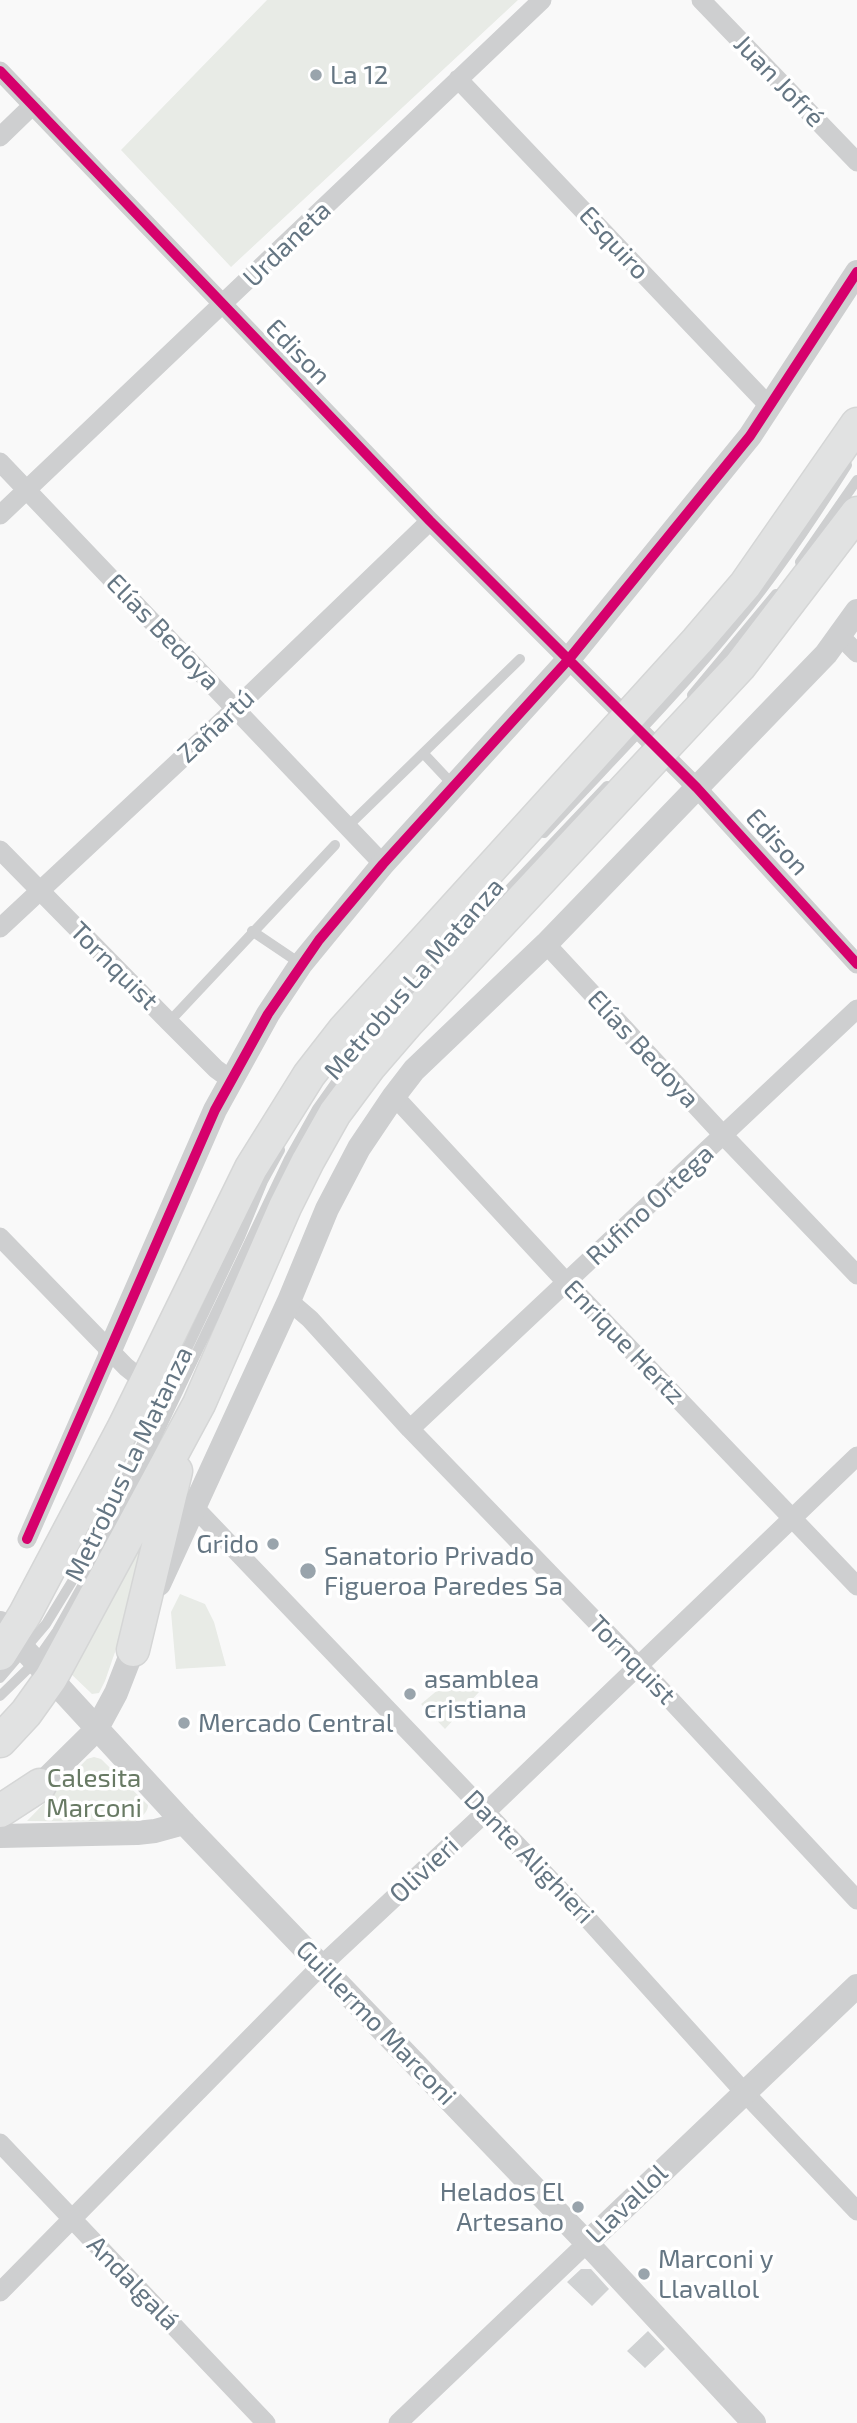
<!DOCTYPE html>
<meta charset="utf-8">
<style>
body{margin:0}
canvas{display:block;background:#f9f9f9}
</style>
<canvas width="857" height="2423"></canvas>
<script>
const ctx = document.querySelector('canvas').getContext('2d');
ctx.lineJoin = 'round';
function paint(path, color) {
  ctx.fillStyle = color;
  ctx.fill(path, 'evenodd');
}
function trace(path, color, width, dash) {
  ctx.strokeStyle = color;
  ctx.lineWidth = width;
  ctx.lineCap = dash ? 'butt' : 'round';
  ctx.setLineDash(dash || []);
  ctx.stroke(path);
}
function label(font, color, halo, rows, align = 'center') {
  ctx.font = font + ' "Exo 2",sans-serif';
  ctx.lineWidth = 7;
  ctx.setLineDash([]);
  ctx.textBaseline = 'middle';
  ctx.strokeStyle = halo;
  ctx.fillStyle = color;
  for (const [text, x, y, turn = 0] of rows) {
    ctx.save();
    ctx.translate(x, y);
    ctx.rotate((+turn || 0) * Math.PI / 180);
    ctx.textAlign = isNaN(turn) ? turn : align;
    if (halo) ctx.strokeText(text, 0, 0);
    ctx.fillText(text, 0, 0);
    ctx.restore();
  }
}
const green = new Path2D(`
 M267,0H518L231,267L121,150Z
 M156,1509L132,1603L105,1681L99,1693L92,1694L69,1672Z
 M180,1594L205,1604L214,1622L226,1666L176,1669L171,1612Z
 M457,1674L479,1692L445,1729L421,1704Z
 M94,1757L101,1759L148,1805C148,1813 141,1817 134,1822L27,1821L87,1759Z`);
const building = new Path2D(`
 M581,2269H591L609,2289L592,2306L567,2282Z
 M648,2331L665,2349L645,2368L627,2351Z`);
const service = new Path2D(`
 M800,562L857,480
 M692,695L776,594
 M424,754L454,786
 M347,827L520,659
 M544,833C609,763 677,695 737,621C778,572 813,519 847,465
 M252,931L301,964
 M169,1022L335,845
 M0,1678L46,1624L79,1570L132,1465L240,1237L263,1181L280,1150
 M0,1696L36,1661L57,1631L104,1547L289,1159L317,1109L344,1071L394,1011L607,786`);
const minor = new Path2D(`
 M701,0L857,162
 M0,71L430,521L697,788L857,964
 M458,79L770,407
 M0,137L33,105
 M0,462L383,864
 M0,515L542,0
 M840,636L857,653
 M0,850L169,1022L216,1069L231,1080
 M0,928L236,708L430,521
 M546,944L724,1136L857,1275
 M394,1096L567,1283L857,1586
 M0,1237L126,1367L145,1382
 M289,1301L310,1319L410,1429L638,1665L857,1900
 M410,1429L857,1009
 M195,1508L586,1917L744,2092L857,2211
 M27,1539L110,1350
 M0,2143L266,2423
 M0,2292L321,1966L486,1812L857,1456
 M398,2423L587,2243`);
const tertiary = new Path2D(`
 M110,1350L215,1110L268,1014L301,964L383,864L569,659L750,436L857,272
 M159,1584L289,1301L327,1209L359,1148L394,1096L414,1070L546,944L826,654L857,611
 M0,1623L184,1823L587,2243L754,2423
 M27,1798L96,1730L116,1693L139,1634
 M0,1836L137,1833L155,1831L184,1823
 M587,2243L857,1986`);
const trunk = new Path2D(`
 M133,1650L176,1471
 M0,1654L25,1614L124,1427L251,1168L309,1075L344,1030L697,641L745,585L857,424
 M0,1741L26,1713L51,1678L199,1404L285,1207L308,1161L335,1113L370,1066L408,1022L740,666L857,513
 M0,1811L40,1785`);
const cycleway = new Path2D(`
 M0,71L430,521L697,788L857,964
 M27,1539L215,1110L268,1014L319,940L383,864L569,659L750,436L857,272`);
const markers = [
 [316,75,7,"#99a4ac"],
 [273,1544,7,"#99a4ac"],
 [308,1571,9,"#99a4ac"],
 [410,1694,7,"#99a4ac"],
 [184,1723,7,"#99a4ac"],
 [578,2207,7,"#99a4ac"],
 [644,2274,7,"#99a4ac"]
];
const poiNames = [
 ["La 12",330,75],
 ["Grido",259,1544,"right"],
 ["Sanatorio Privado",324,1556],
 ["Figueroa Paredes Sa",324,1586],
 ["asamblea",424,1679],
 ["cristiana",424,1709],
 ["Mercado Central",198,1723],
 ["Helados El",564,2192,"right"],
 ["Artesano",564,2222,"right"],
 ["Marconi y",658,2259],
 ["Llavallol",658,2289]
];
const streetNames = [
 ["Juan Jofré",779,81,46],
 ["Esquiro",614,243,47],
 ["Urdaneta",287,244,-44],
 ["Edison",298,352,46],
 ["Elías Bedoya",163,632,46],
 ["Zañartú",216,726,-43],
 ["Edison",777,842,48],
 ["Tornquist",114,966,45],
 ["Metrobus La Matanza",414,979,-49],
 ["Elías Bedoya",643,1049,47],
 ["Rufino Ortega",650,1205,-43],
 ["Enrique Hertz",624,1342,46],
 ["Metrobus La Matanza",129,1464,-64],
 ["Tornquist",632,1660,46],
 ["Dante Alighieri",529,1857,46],
 ["Olivieri",424,1870,-43],
 ["Guillermo Marconi",376,2023,46],
 ["Llavallol",627,2204,-44],
 ["Andalgalá",133,2283,46]
];
const parkNames = [
 ["Calesita",94,1778],
 ["Marconi",94,1808]
];
paint(green, '#e8ebe6');
paint(building, '#d0d2d3');
trace(trunk, '#d5d6d6', 35);
trace(service, '#cecfd0', 10);
trace(minor, '#cecfd0', 19);
trace(tertiary, '#cecfd0', 24);
trace(trunk, '#e1e2e2', 32);
trace(cycleway, '#d6006c', 10);
for (const [x, y, r, color] of markers) {
  const dot = new Path2D();
  dot.arc(x, y, r, 0, 2 * Math.PI);
  ctx.fillStyle = color;
  ctx.fill(dot);
  trace(dot, '#fff', 2.5);
}
label('26px', '#657683', '#fff', poiNames, 'left');
label('26px', '#657683', '#fff', streetNames);
label('26px', '#687a64', '#fff', parkNames);
</script>
